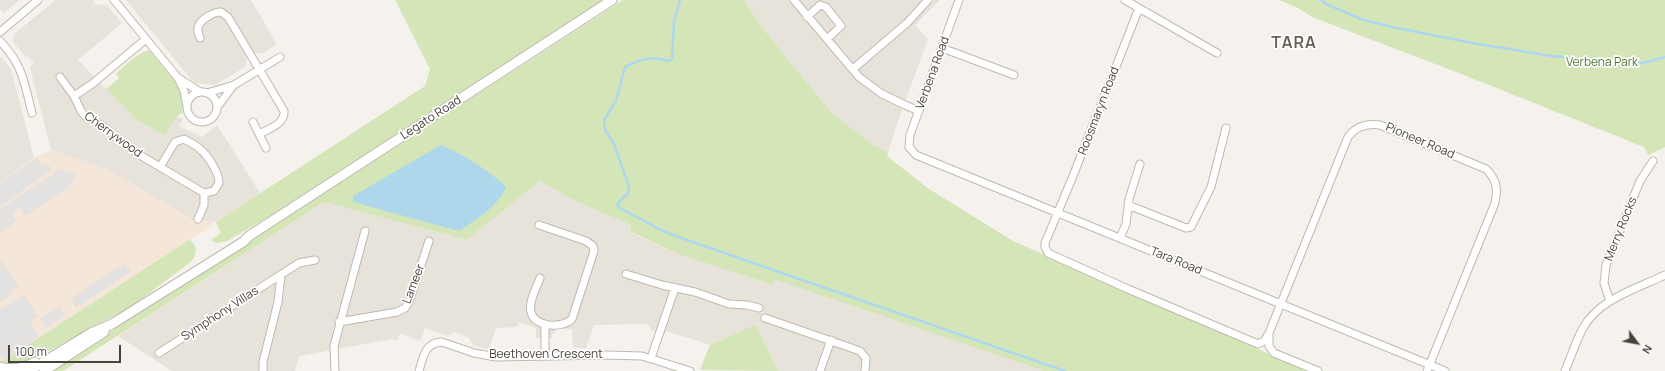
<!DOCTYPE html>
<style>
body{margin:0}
#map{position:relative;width:1665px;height:371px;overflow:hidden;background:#f5f1ec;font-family:Manrope,sans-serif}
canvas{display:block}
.north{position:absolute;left:1617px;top:323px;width:40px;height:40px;-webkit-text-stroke:3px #fff;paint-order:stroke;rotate:122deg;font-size:11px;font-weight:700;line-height:16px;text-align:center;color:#49423a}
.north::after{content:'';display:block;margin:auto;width:14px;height:18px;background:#49423a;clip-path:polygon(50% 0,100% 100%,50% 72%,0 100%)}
.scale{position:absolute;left:8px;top:345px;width:113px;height:18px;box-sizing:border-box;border:2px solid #49423a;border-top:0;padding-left:5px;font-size:12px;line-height:14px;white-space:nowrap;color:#49423a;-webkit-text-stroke:3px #fff;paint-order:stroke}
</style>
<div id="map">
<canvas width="1665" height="371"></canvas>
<div class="north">N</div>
<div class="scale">100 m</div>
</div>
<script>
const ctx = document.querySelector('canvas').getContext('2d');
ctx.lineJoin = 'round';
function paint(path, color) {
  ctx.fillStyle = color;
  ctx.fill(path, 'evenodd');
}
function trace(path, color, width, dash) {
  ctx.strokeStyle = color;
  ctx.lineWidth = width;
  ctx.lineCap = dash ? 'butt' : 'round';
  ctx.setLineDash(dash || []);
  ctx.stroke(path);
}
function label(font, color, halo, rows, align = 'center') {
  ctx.font = font + ' Manrope,sans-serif';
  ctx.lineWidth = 3.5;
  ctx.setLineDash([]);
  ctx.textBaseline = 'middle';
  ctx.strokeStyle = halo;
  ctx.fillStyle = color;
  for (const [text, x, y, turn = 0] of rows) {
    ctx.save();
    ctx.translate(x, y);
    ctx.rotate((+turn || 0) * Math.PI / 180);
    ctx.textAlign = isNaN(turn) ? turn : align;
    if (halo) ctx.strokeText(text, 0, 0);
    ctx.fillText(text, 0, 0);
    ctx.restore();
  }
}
const residential = new Path2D(`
 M0,0H20L4,13L0,9Z
 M56,0H94V4L107,5L122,23L78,60L137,120L165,136L177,116L183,119L179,126L202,137L217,125L260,193L216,222L195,221L108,170L51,150L30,68L34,63L28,56L26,57L13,42L14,34Z
 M126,0H251L277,44L262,54L255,52L245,57L247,60L245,67L215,85L194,83Z
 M744,0H940L915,25L928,39L894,132V135L888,152L873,145L832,113L761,26Z
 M0,56L11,69L34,158L0,182Z
 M540,181L573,200L631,225L629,232L678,254L771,285L774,278L1044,371H778L757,327L754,325L710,345L666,331L665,335L650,330V326L644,324L594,325L586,348H573L572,329H557L552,335V338H536V328L519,322L517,327L496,328L489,350L473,345L469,338L455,332L448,336L425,328L420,341L400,333L397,341L392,339L299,356L295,371H172L118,336L324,202L467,240Z`);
const commercial = new Path2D(`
 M51,150L108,170L195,221L213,222L206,229L3,361L0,360V182L34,158Z`);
const green = new Path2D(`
 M395,0H603L277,212L227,241L216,243L211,240L221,233L216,222L425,86L430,69Z
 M623,0H744L761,26L832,113L873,145L888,152L887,156L929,189L1013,241L1308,371H1044L774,279L772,285L678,254L629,231L631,225L573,200L540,181L467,240L324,202L63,371H49Z
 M1279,0H1665V147L1648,155L1644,147L1464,75L1312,17L1298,8Z
 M149,50L180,88L182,98V113L177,116L165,136L137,120L106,89L119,78L116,74C125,65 136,54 149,50Z
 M189,240C198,244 197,254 192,261L132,306L27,363L11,366L0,363V360L3,361Z
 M754,325L757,327L778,371L700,370L710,345Z`);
const parking = new Path2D(`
 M37,158L42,166L47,163L52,170L0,206V183Z
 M57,169L76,174L69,187L26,216L20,208L12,213L17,221L0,232V209L56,172Z
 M1,260L19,287L11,292L12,294L0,302V261Z
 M125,263L131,272L76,308L71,299Z
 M24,295L38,316L30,322L39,336L3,360L0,356V309Z
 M59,306L65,315L46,328L40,319Z`);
const water = new Path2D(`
 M441,145C461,153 490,171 506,187C499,206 477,218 461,230H455L353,202V196Z`);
const stream = new Path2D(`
 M680,0L674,21L672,59L668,61C651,56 640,59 625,67L616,101L604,120L605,130L614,144L629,187L628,193L618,203V207L663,231L684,239L1065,371
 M1321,0L1326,4L1361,19L1387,26L1472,43L1552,56L1639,64L1665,57`);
const minor = new Path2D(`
 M114,0L178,78L184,91L187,106
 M794,0L859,77L882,94L905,105L919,111
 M959,0L910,135L909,147L916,155L1445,371
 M1125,0L1217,53
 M1139,8L1073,176L1045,243V247L1048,253L1128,289L1258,344L1264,341L1269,333L1348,137C1356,126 1367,123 1380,125L1486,169C1497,180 1498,189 1495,203L1427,371
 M807,17L820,5L826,7L841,26L827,39
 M0,32L38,0
 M200,38C199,35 197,32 198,28C199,20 213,12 221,12L228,17L284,111C285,124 269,129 259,134
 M146,39L92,84L74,96L81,111L85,116L104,127L138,154L204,193L214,191L219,183C219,172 208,156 200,149C196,145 189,142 184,139L175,142L160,167
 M0,41C23,65 24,82 32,113
 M942,48L1014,75
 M853,69L907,23L928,0
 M60,77L74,96
 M180,79L200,92
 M187 107a15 15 0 1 1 30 0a15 15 0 1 1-30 0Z
 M207,93L234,85L280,57
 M218,106L233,86
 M253,122L266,148
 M1128,205L1186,228L1191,227L1211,187L1226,128
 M198,219L204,205V193
 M539,225L586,241L593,246L594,251L572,319C562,329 534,327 531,312C528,302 537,287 540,278
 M1120,238L1126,224L1129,199L1140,164
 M626,274L662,285L695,292L729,304L747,305L759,308
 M1610,301L1604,283L1606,265L1640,181L1653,161
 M765,318L860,351L866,358L865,371
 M339,322L397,312L405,308L409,302L429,241
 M1269,333V346L1274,353L1318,371
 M159,353L299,263L315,260
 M545,356V324
 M651,358L675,288
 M263,371V362L278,302L281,275
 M335,371L334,346L365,231
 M419,371C423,358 425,342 442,342L474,353L496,357L607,355L642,356L690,371
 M820,371L831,340
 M1565,371C1571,357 1576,341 1583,328C1599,299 1636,289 1665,275`);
const tertiary = new Path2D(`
 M0,367C13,371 23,368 35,362
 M29,371L91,333L112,324L243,242L249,236L612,0
 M44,371L104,332`);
const parkNames = [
 ["Verbena Park",1602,63]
];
const streetNames = [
 ["Verbena Road",933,73,-70],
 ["Roosmaryn Road",1099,111,-69],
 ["Legato Road",431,118,-33],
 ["Cherrywood",113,135,36],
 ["Pioneer Road",1420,141,23],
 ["Merry Rocks",1621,229,-68],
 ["Tara Road",1176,261,22],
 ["Lameer",414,284,-69],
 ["Symphony Villas",220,314,-33],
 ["Beethoven Crescent",546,355]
];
const districtNames = [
 ["TARA",1294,44]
];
paint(residential, '#e8e3da');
paint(commercial, '#f4e7d9');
paint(green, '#d4e5b8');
paint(parking, '#e4e2e0');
paint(water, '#aed7ec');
trace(stream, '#aed7ec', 2.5);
trace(minor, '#c0b8af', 9);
trace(tertiary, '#c0b8af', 11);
trace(minor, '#fff', 7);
trace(tertiary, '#fff', 9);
label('12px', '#507731', '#fff', parkNames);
label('12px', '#49423a', '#fff', streetNames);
ctx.letterSpacing = '1px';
label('bold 16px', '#6b5f52', '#fff', districtNames);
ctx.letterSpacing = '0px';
</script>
